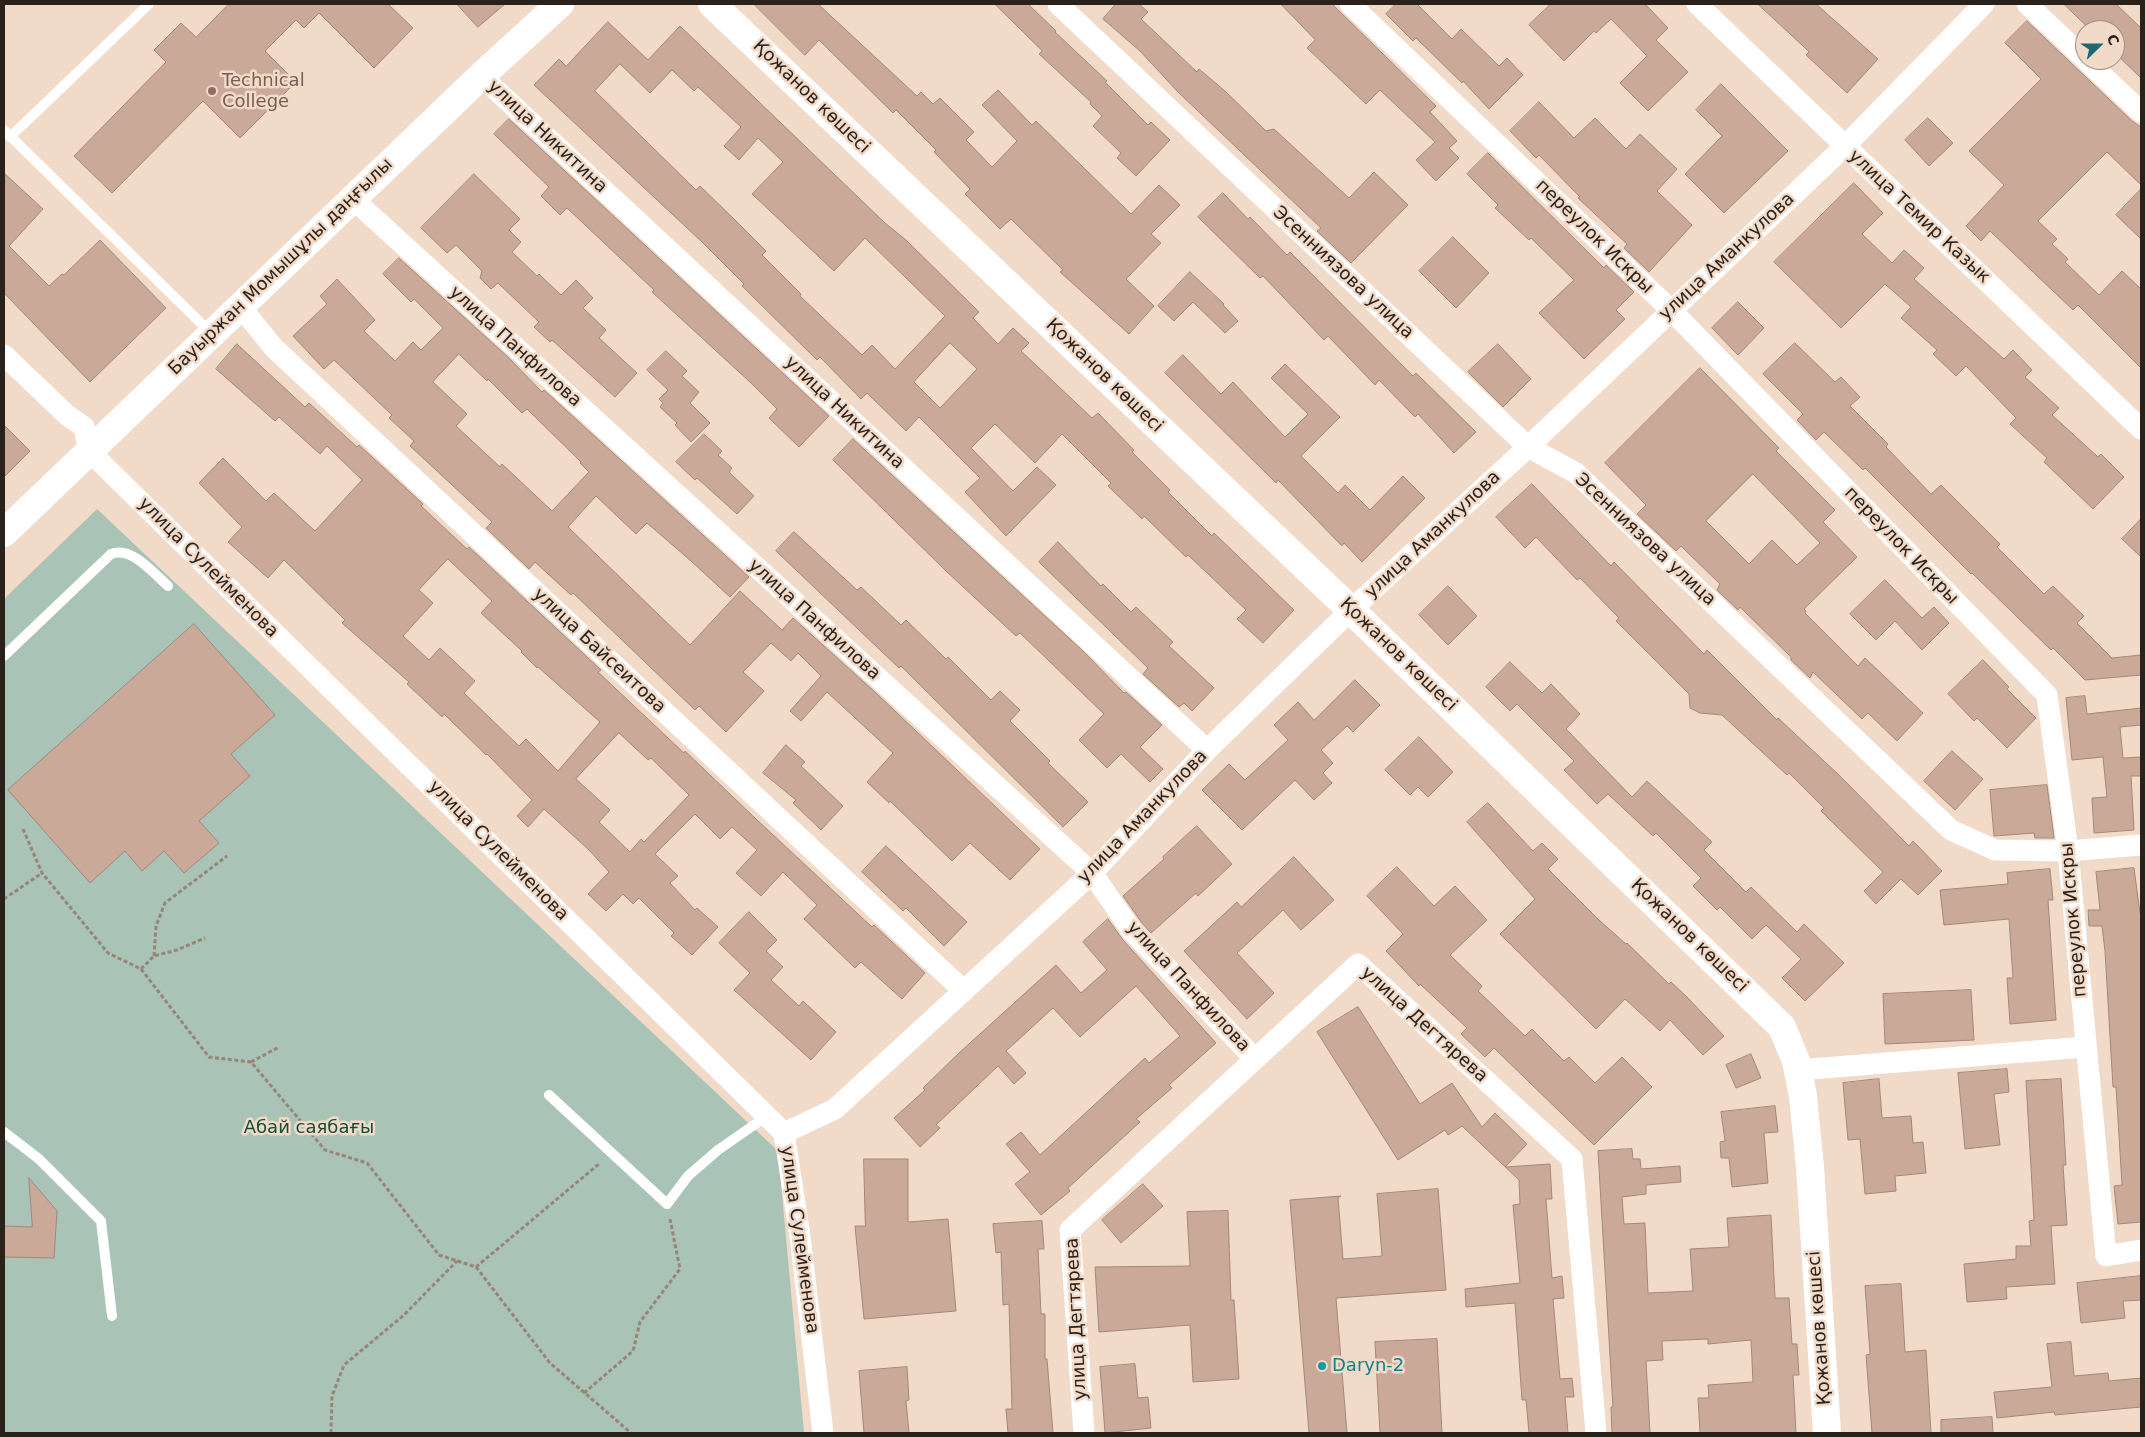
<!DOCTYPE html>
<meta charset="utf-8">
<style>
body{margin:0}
#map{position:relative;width:2145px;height:1437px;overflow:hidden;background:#f2dac8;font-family:"DejaVu Sans",sans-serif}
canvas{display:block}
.frame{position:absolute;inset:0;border:5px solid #29211a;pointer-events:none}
.north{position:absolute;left:2075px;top:20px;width:50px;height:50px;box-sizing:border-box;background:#f2dac8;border:1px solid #a29082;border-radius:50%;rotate:68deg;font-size:14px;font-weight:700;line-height:20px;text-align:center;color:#29211a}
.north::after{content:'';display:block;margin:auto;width:18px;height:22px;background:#1d6970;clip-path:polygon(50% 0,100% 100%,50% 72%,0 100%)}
</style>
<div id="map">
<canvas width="2145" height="1437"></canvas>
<div class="frame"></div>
<div class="north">С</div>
</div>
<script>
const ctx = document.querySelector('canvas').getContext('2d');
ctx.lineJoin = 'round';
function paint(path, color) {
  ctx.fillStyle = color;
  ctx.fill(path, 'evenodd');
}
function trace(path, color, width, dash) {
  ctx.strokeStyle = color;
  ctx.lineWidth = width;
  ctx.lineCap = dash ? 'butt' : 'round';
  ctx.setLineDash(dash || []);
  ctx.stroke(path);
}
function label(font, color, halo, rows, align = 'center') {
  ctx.font = font + ' "DejaVu Sans",sans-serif';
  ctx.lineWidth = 5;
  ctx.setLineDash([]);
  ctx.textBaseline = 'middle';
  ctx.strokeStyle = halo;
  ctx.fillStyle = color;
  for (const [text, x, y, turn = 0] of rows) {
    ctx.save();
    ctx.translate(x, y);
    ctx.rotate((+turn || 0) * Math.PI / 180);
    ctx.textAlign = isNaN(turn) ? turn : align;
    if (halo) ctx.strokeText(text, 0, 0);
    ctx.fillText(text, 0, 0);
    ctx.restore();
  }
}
const green = new Path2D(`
 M97,509L778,1151L804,1433H4V599Z`);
const building = new Path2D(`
 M229,4H388L413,28L374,68L319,13L304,28L296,20L265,51L296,82L240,138L203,101L112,193L74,156L166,62L154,50L181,23L196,37Z
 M457,4H505L478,27Z
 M754,4H818L917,96L921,92L933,104L940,98L974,132L966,140L992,167L1017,141L982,105L998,90L1032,125L1036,121L1131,214L1159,185L1180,205L1151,234L1161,243L1126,279L1154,306L1129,334L1060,272L1063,270L1011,219L1000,229L965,194L970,189L934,152L936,150L896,110L893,113L819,40L805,55Z
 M995,4H1028L1056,31L1055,32L1107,81L1105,82L1148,125L1151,122L1170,140L1136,176L1117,158L1121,153L1093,126L1102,116L1090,104L1091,102L1039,54L1042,51Z
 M1116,4H1139L1148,12L1141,19L1197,72L1199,69L1225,91L1266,131L1274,129L1349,198L1374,172L1408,205L1351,263L1317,231L1321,228L1178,92L1140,51L1103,19Z
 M1281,4H1332L1436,106L1430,112L1457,141L1449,148L1459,158L1436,181L1416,160L1435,142L1380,90L1366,104L1307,48L1315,40Z
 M1396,4H1417L1452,39L1461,29L1499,66L1507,58L1523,75L1489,109L1463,81L1462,83L1416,38L1413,41L1386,14Z
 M1551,4H1645L1668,28L1656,40L1688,72L1648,111L1620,83L1647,56L1611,19L1596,33L1594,31L1564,61L1529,25Z
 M1758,4H1816L1878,59L1847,93L1806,55L1809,52Z
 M2064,4H2116L2141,28V78L2115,53V30H2091Z
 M2027,21L2132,121L2141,127V185L2107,152L2038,221L2057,239L2052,244L2068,259L2065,262L2099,295L2122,271L2141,289V368L2078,305L2073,310L1990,231L1981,241L1966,226L2004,185L1969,151L2041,79L2005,43Z
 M608,22L648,60L680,26L885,223L906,240L979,312L973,318L998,344L1013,328L1029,343L1021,351L1092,418L1098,413L1134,450L1132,452L1170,490L1168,492L1212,536L1214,533L1294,610L1263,643L1237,619L1246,610L1188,555L1186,557L1144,516L1142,519L1108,486L1111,483L1062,434L1035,463L995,424L971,448L1013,491L1037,467L1056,485L1006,536L965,492L980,478L919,417L906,431L867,393L861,399L820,357L817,360L742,286L744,284L702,242L534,85L559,59L566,66ZM620,64L650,93L672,70L694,91L698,87L741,127L724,146L739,160L758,138L783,162L752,194L834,271L865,238L945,316L895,369L872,345L862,355L800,296L801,294L762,255L766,251L734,219L700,186L696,190L595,91ZM950,343L977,369L940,408L914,382Z
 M1721,84L1788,151L1724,213L1685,174L1722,136L1696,110Z
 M1539,102L1574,138L1595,118L1626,149L1640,134L1677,169L1657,191L1692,225L1649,272L1624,248L1627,244L1578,198L1580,197L1539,155L1536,158L1510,131Z
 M1928,118L1953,143L1929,166L1905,140Z
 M509,119L829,416L799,447L769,418L777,409L751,383L652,292L654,290L567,208L560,215L541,196L549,187L494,134Z
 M1488,153L1604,268L1606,265L1634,292L1616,310L1625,319L1584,359L1539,313L1574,280L1531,238L1529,240L1495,208L1498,205L1467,174Z
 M4,173L43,209L9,246L49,286L62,274L64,275L100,240L166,308L90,382L4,293Z
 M474,174L520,219L509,230L521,242L512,252L537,276L539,274L561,295L576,280L593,298L583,308L606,330L599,338L637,373L615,397L552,340L550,342L534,327L539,322L498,283L491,289L480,278L482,271L456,245L447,253L421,228Z
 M1854,183L1883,213L1862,234L1892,263L1904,250L1924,268L1914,279L2004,359L2013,350L2032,370L2025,377L2059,408L2052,415L2098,457L2101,454L2124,477L2093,509L2044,462L2047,458L2010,424L2016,418L1966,366L1956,376L1933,354L1937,350L1901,318L1911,307L1885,284L1841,328L1774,262Z
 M2141,189V239L2116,215Z
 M1223,193L1248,219L1250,217L1287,255L1290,252L1413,376L1416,373L1476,432L1454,453L1418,414L1415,417L1379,380L1375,385L1328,336L1324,340L1263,276L1260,278L1198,217Z
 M1453,237L1489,273L1456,308L1419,271Z
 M399,258L509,358L542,392L544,390L749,577L730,597L691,561L647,523L636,534L596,496L568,527L690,645L740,591L782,630L793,618L875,692L1040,849L1010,880L970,843L952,861L890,801L889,803L867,782L893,753L827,692L801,721L790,711L821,676L798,653L791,661L771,643L743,672L764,691L726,732L699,706L695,710L573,593L571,595L535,562L529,569L486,528L492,522L410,446L414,441L389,418L392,415L334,360L324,369L293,336L327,304L320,296L337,279L375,320L364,331L395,361L413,342L421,350L443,328L414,299L411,302L383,274ZM459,354L487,381L488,379L522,413L527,409L581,462L580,463L589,472L552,511L502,464L500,467L456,426L467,414L433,382Z
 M1190,272L1224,304L1223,305L1238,321L1225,333L1193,302L1174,321L1158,306Z
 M1738,302L1764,328L1738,355L1712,328Z
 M1795,343L1835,382L1841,377L1860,397L1850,406L1888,444L1886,447L1931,494L1941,485L2000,544L1997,547L2044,594L2053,586L2084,616L2077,623L2112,658L2141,655V675L2085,680L2053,648L2051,650L1972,573L1971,574L1865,468L1863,470L1824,432L1816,440L1797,420L1803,414L1763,374Z
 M237,344L305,407L309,403L357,447L359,445L423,504L421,506L467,549L469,547L601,670L598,672L684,753L685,751L756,819L872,927L874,925L925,973L902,999L861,962L855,968L804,919L817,905L783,872L761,896L736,873L757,850L732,827L720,839L695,814L655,854L678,876L670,883L695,910L697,908L718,927L692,955L671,936L674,933L639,898L633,904L623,894L606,911L588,894L609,872L589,850L544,809L528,827L517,816L532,800L487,754L486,755L444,714L442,717L407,684L409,682L342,623L345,620L284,560L268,578L228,542L242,527L199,483L223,458L266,501L274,493L315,531L362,480L327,446L320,454L279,417L275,421L216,369ZM448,559L492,601L481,613L522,651L521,652L537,668L538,667L600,722L558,771L526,739L519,746L464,693L475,681L440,648L429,660L403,636L433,603L419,590ZM619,733L648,760L651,758L689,795L644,842L641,839L630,852L599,822L610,810L576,779Z
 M1498,344L1531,379L1503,407L1468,372Z
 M666,351L687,371L682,376L699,392L690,403L710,423L691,442L675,425L677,423L660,407L663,403L659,399L668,390L647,370Z
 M1183,355L1221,394L1233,382L1285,437L1308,414L1271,378L1285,364L1340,417L1301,456L1338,493L1345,485L1370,510L1403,476L1425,498L1362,562L1344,543L1342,546L1278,480L1276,483L1165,373Z
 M1700,368L1779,448L1776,451L1835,510L1823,522L1857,557L1804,609L1806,611L1805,613L1858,666L1865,658L1923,713L1897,741L1868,713L1862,719L1813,672L1810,678L1791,660V657L1740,607L1738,610L1717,590L1720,584L1681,546L1676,551L1637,514L1646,505L1605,463ZM1753,474L1820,543L1797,565L1772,540L1749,564L1706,521Z
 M4,425L30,451L4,477Z
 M704,434L722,451L718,455L732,468L729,472L754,496L737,514L697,478L695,480L676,462Z
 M853,439L1083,651L1124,693L1126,692L1162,725L1140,747L1163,769L1150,782L1121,754L1107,768L1079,740L1104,714L1020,633L1016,636L946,571L833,460Z
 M1532,484L1611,566L1614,562L1704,654L1707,650L1777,720L1778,718L1840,776L1909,846L1913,841L1942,871L1918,895L1901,879L1876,904L1864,891L1883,872L1821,811L1824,808L1789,773L1787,775L1722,715L1700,713L1690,708L1689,694L1616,621L1619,618L1580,578L1577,580L1536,537L1525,548L1496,517Z
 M2141,519V557L2122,539Z
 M794,532L857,590L861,587L901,625L906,620L946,659L948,657L991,700L1000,691L1020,710L1010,721L1050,761L1048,763L1088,802L1063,827L901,666L899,668L776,551Z
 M1058,542L1101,586L1103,584L1131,612L1136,607L1173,642L1169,646L1214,688L1192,711L1184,703L1179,707L1143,674L1148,668L1039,562Z
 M1885,580L1922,618L1934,607L1949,623L1922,650L1895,621L1876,640L1850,614Z
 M1448,586L1477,616L1448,645L1419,615Z
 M194,624L275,715L231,754L250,776L199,821L219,843L184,873L164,851L142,871L125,851L90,883L8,790Z
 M1983,660L2009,687L2007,689L2036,718L2007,748L1977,718L1974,721L1948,694Z
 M1510,662L1542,693L1551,684L1580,714L1566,729L1632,797L1647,781L1712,842L1704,850L1746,892L1751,887L1797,932L1804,924L1844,963L1805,1001L1782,978L1801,959L1766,925L1752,939L1720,907L1717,910L1693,886L1701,878L1656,833L1653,836L1608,794L1597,804L1564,770L1574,761L1517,704L1510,711L1486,687Z
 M1355,680L1380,705L1353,732L1347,726L1321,750L1333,763L1323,773L1332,783L1314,800L1295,780L1242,830L1202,790L1229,764L1245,780L1288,740L1274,725L1298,702L1314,720Z
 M2085,696L2087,714L2141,708V725L2120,727L2123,758L2141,757V776H2131L2134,830L2094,833L2092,798L2107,797L2103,757L2072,760L2066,698Z
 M1419,737L1453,772L1428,797L1418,787L1410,795L1385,770Z
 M786,745L805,762L801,766L843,806L821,830L793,803L796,800L763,773Z
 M1952,751L1983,779L1955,810L1924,781Z
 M2047,785L2054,838H2035L2034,833L1994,836L1990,790Z
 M1488,803L1533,851L1542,843L1558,859L1548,869L1599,920L1626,944L1627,943L1669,984L1671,982L1687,997L1724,1036L1703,1055L1670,1020L1660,1031L1625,999L1596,1029L1500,934L1535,899L1467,822Z
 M1197,826L1232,864L1198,896L1196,893L1151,933L1142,923L1123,896L1164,859L1163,857Z
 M886,846L967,922L944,946L906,908L903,911L862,872Z
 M1294,857L1334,900L1301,930L1283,910L1237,953L1274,993L1247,1019L1184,951L1237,902L1241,907Z
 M1397,867L1434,906L1455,886L1487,920L1450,955L1482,986L1478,991L1525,1036L1532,1029L1564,1061L1569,1057L1595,1083L1622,1057L1652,1087L1594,1145L1494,1048L1485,1057L1461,1034L1467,1028L1420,984L1419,986L1386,951L1403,934L1367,896Z
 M2134,868L2140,913H2141V1222L2118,1224L2114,1186L2122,1185L2116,1087H2113L2105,951L2102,926H2089L2088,910H2100L2096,872Z
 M2050,869L2053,900H2048L2056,1020L2010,1024L2007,978H2013L2009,919L1944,925L1940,890L2008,884L2007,873Z
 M749,912L777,940L766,951L783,967L771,980L799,1006L803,1001L836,1032L811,1060L734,990L750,973L719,943Z
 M1108,919L1123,940L1216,1043L1169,1085L1172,1088L1136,1119L1140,1122L1068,1188L1070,1191L1041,1215L1015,1184L1030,1172L1006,1144L1021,1132L1040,1155L1145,1058L1149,1063L1180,1036L1136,986L1080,1037L1053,1008L1006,1051L1026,1073L1014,1084L998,1066L936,1125L940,1128L920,1147L894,1118L925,1090L923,1088L959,1053L1056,965L1081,993L1107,970L1083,942Z
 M1971,990L1974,1040L1885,1044L1883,994Z
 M1358,1007L1420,1104L1452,1083L1482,1127L1495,1113L1527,1144L1505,1167L1550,1164L1552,1199H1546L1552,1278L1562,1276L1564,1298L1553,1299L1560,1379L1572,1378L1574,1397H1565L1568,1433H1529L1526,1400H1522L1515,1303L1466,1307L1465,1289L1520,1283L1513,1205L1520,1204L1519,1180L1462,1126L1448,1135L1445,1130L1398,1160L1317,1032Z
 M1751,1054L1761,1078L1736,1088L1726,1065Z
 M2007,1069L2009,1092L1994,1094L2000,1145L1965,1149L1958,1073Z
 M1879,1079L1882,1118L1911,1116L1913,1143L1923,1142L1926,1173L1895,1176L1896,1191L1865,1194L1860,1139L1848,1140L1843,1083Z
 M2061,1079L2066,1165H2063L2067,1225L2051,1226L2055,1284L2006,1287L2007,1299L1967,1302L1964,1264L2016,1259V1246H2031L2029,1221L2034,1220L2026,1081Z
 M1775,1106L1778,1132L1764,1133L1768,1183L1732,1187L1729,1158H1721L1720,1142L1725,1141L1721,1112Z
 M1632,1149L1633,1159H1640L1641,1169L1680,1166L1681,1182L1646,1185V1194L1622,1197L1624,1224L1645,1223L1648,1293L1693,1291L1690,1249L1729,1247L1727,1218L1771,1215L1775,1298H1789L1792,1344H1797L1799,1375H1793L1796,1433H1700L1698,1398H1709L1708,1385L1753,1382L1751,1340L1708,1344V1339L1662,1341L1663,1360L1646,1361L1650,1433H1612L1611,1407H1613L1598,1151Z
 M864,1159H908V1222L948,1219L956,1311L864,1319L855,1226H865Z
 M29,1178L57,1211L54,1258L4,1257V1226L32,1227Z
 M1143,1184L1163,1206L1121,1243L1102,1220Z
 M1438,1189L1446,1290L1336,1298L1347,1433H1309L1290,1200L1341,1196L1338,1198L1343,1259L1382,1256L1377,1194Z
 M1228,1211L1231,1300H1234L1239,1379L1193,1382L1190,1325L1099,1332L1095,1267L1190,1266L1187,1212Z
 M1042,1221L1044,1249H1038L1041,1314H1045V1359H1047L1053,1433H1008L1006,1409H1012L1009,1304L1003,1305L1001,1252L996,1253L993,1224Z
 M2141,1276V1300L2123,1301L2125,1318L2081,1323L2077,1283Z
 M1901,1284L1905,1352L1926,1350L1931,1433H1872L1866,1355L1870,1354L1865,1286Z
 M1437,1339L1442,1433H1380L1375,1342Z
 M2071,1342L2074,1376L2108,1373L2109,1381L2141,1378V1407L2055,1415L2054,1412L1997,1418L1994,1392L2052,1387L2047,1344Z
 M1135,1364L1138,1398L1148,1397L1151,1428L1105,1433L1100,1367Z
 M907,1367L909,1400L906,1401L909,1433H864L859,1371Z
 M1992,1417L1993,1433H1941V1420Z`);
const path = new Path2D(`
 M23,829L42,873L108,953L141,969L209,1057L251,1062L325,1150L367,1163L439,1255L476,1267L550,1363L631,1433
 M4,899L42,873
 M154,956L156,926L165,903L227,856
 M141,969L154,956L177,950L205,938
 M251,1062L279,1047
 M476,1267L600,1163
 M584,1393L633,1351L640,1322L680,1269L670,1219
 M331,1433L332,1396L344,1365L404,1315L457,1261`);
const service = new Path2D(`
 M4,130L211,333
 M10,137L149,4
 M4,656L111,554C132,546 153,573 168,586
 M549,1095L667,1204L688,1176L718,1150L767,1116
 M4,1132L39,1159L101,1221L112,1316`);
const minor = new Path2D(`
 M1058,4L1528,447L1576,473L1951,830L1995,850L2068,851L2141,845
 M1350,4L1671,310L2047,695L2068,851L2106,1256L2141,1250
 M1697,4L2141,429
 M2027,4L2085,59
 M2086,60L2141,112
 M481,76L1207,750
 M353,199L1092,873L1132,931L1255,1059
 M240,306L274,348L964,991
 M4,355L68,416L84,427L89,451L784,1133L800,1236L823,1433
 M1798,1070L2085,1047
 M784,1133L835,1109L1092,873L1207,750L1351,610L1528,447L1845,146L1984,4
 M1084,1433L1070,1230L1358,964L1572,1159L1596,1433`);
const secondary = new Path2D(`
 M712,4L1351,610L1782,1027L1796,1061L1803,1096L1810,1167L1827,1433
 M4,533L481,76L560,4`);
const markers = [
 [212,91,5,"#8d6e63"],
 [1322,1366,5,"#0f9aa8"]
];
const educationNames = [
 ["Technical",222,81],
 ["College",222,102]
];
const streetNames = [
 ["Қожанов көшесі",811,97,44],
 ["улица Никитина",547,137,43],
 ["улица Темир Казык",1919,217,43],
 ["переулок Искры",1594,237,44],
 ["улица Аманкулова",1727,257,-43],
 ["Бауыржан Момышұлы даңғылы",281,267,-44],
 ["Эсенниязова улица",1343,273,43],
 ["улица Панфилова",515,347,42],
 ["Қожанов көшесі",1104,376,44],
 ["улица Никитина",844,413,43],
 ["улица Аманкулова",1433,535,-43],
 ["Эсенниязова улица",1645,540,43],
 ["переулок Искры",1901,546,46],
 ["улица Сулейменова",208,568,45],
 ["улица Панфилова",814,620,42],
 ["улица Байсеитова",599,651,43],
 ["Қожанов көшесі",1398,655,44],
 ["улица Аманкулова",1143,817,-46],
 ["улица Сулейменова",498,851,45],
 ["переулок Искры",2074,920,-95],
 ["Қожанов көшесі",1689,936,44],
 ["улица Панфилова",1188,987,47],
 ["улица Дегтярева",1424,1025,42],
 ["улица Сулейменова",799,1240,82],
 ["улица Дегтярева",1077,1319,-93],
 ["Қожанов көшесі",1820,1328,-94]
];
const parkNames = [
 ["Абай саябағы",309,1128]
];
const cultureNames = [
 ["Daryn-2",1332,1366]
];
paint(green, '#a9c3b6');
paint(building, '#caa999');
trace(building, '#a1887b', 1);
trace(path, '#968578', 3, [4, 2.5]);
trace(service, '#fff', 10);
trace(minor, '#fff', 21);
trace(secondary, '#fff', 28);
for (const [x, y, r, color] of markers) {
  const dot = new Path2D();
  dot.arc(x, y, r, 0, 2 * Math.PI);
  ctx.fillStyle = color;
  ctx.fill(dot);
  trace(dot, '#f2dac8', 2);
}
label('18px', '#785e54', '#f2dac8', educationNames, 'left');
label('18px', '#29211a', '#f2dac8', streetNames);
label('18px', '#0e4f39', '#f2dac8', parkNames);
label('18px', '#0d838f', '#f2dac8', cultureNames, 'left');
</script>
